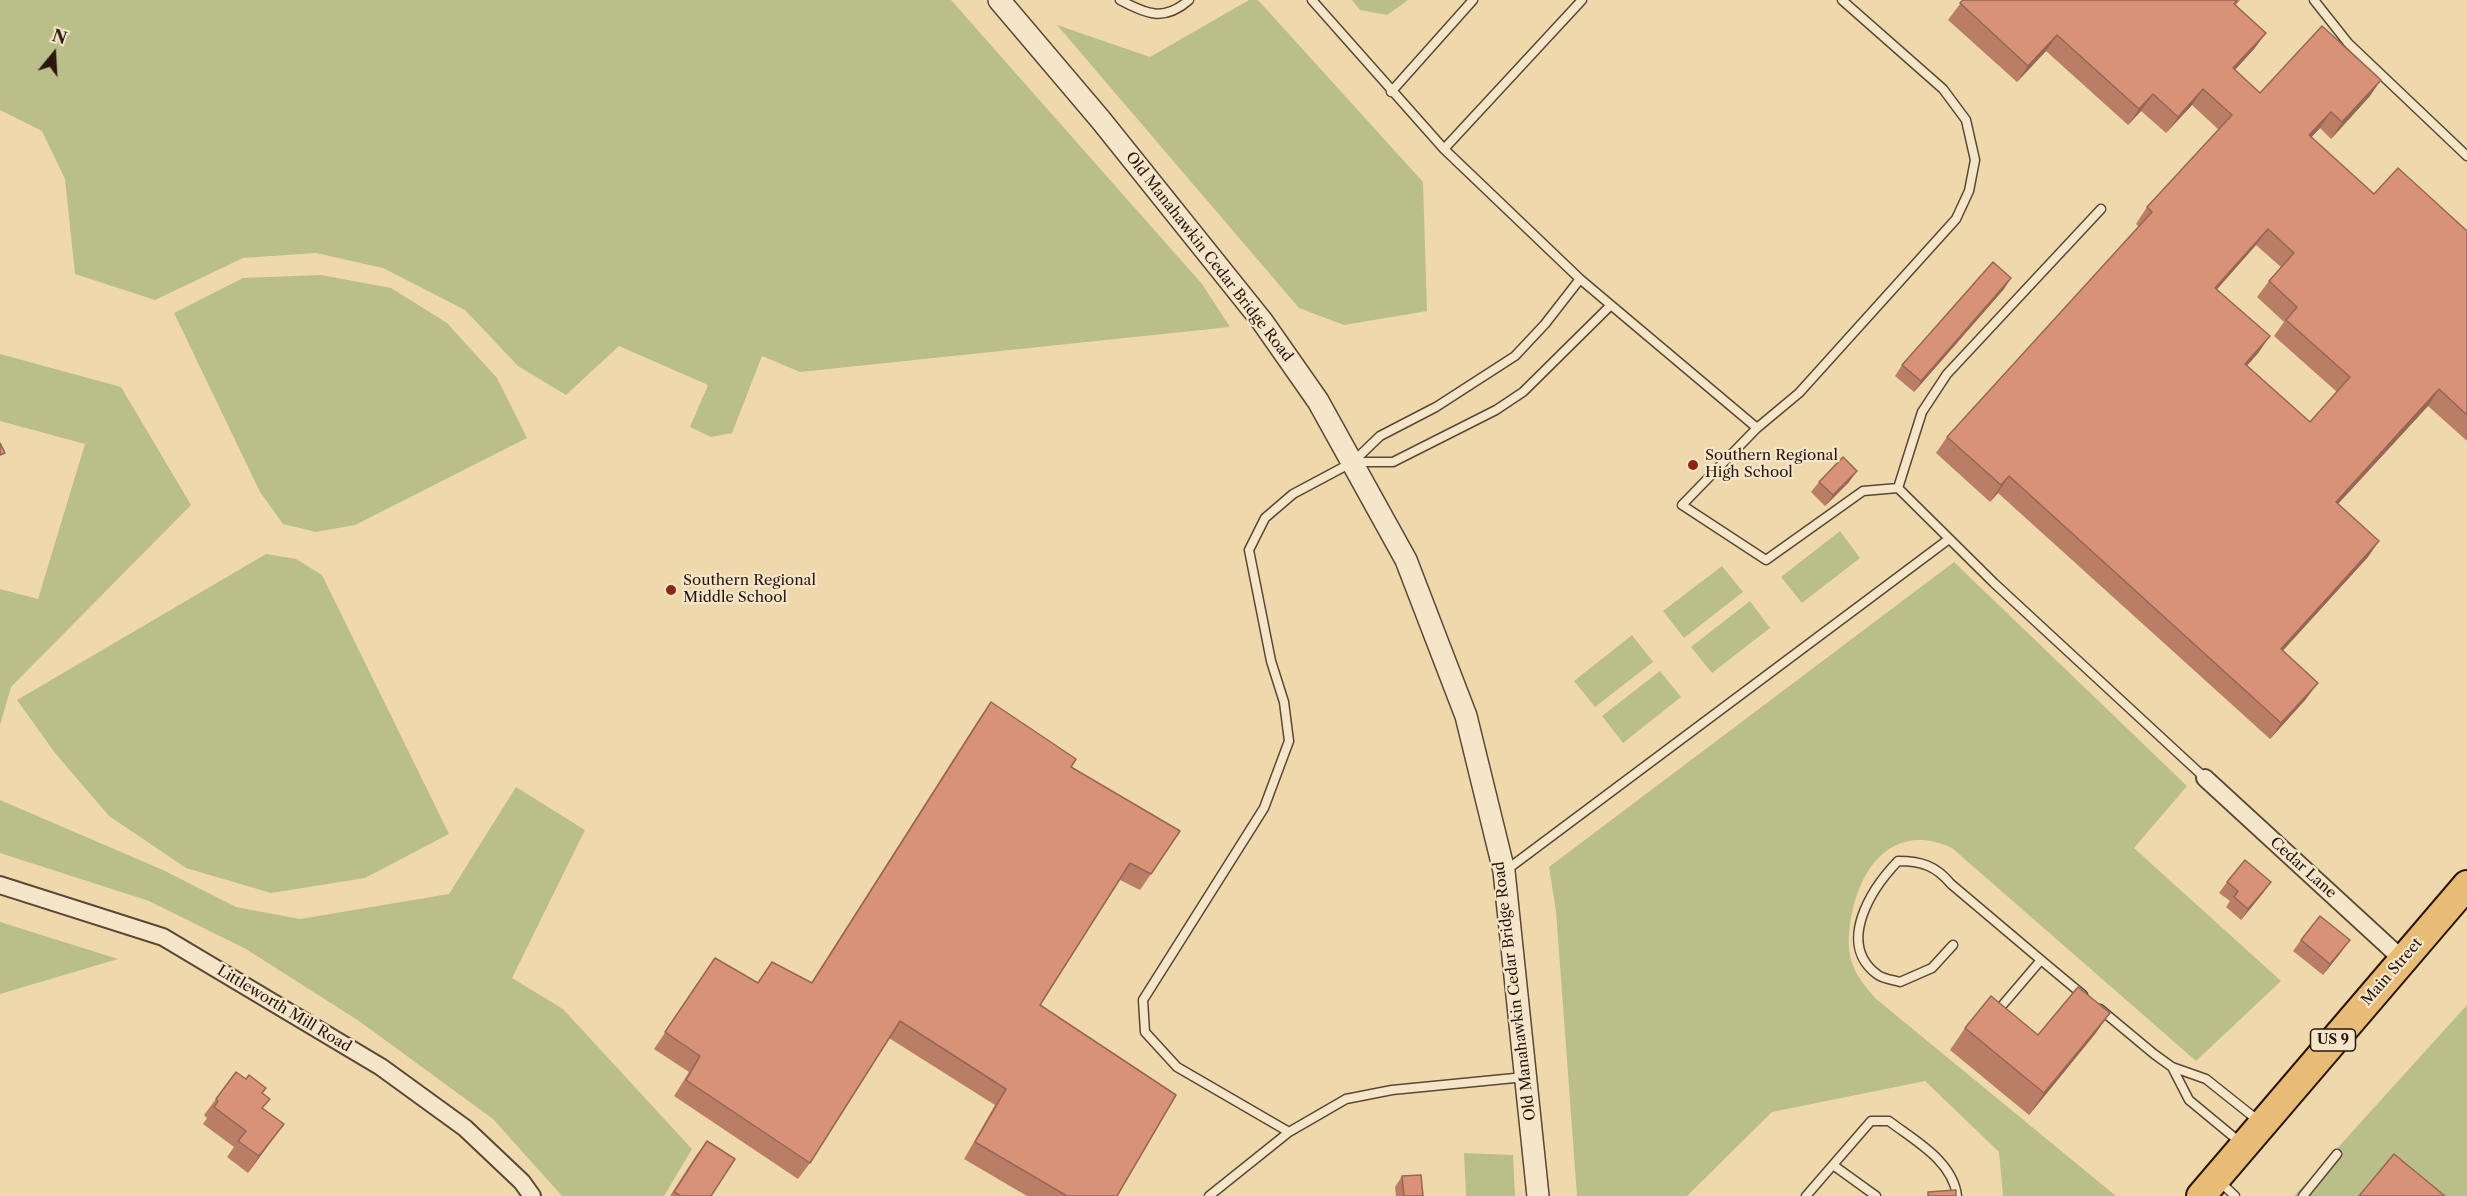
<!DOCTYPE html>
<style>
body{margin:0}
#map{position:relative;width:2467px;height:1196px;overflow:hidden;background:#efd9ac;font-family:"Libre Caslon Text",serif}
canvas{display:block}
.north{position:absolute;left:24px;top:24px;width:60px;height:60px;-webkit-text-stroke:4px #f5e6c9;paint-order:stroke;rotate:18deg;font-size:16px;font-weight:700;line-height:24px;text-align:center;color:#29160e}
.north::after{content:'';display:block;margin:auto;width:21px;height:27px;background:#29160e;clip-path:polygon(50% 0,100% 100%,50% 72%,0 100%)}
</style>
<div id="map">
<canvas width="2467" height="1196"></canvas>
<div class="north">N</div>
</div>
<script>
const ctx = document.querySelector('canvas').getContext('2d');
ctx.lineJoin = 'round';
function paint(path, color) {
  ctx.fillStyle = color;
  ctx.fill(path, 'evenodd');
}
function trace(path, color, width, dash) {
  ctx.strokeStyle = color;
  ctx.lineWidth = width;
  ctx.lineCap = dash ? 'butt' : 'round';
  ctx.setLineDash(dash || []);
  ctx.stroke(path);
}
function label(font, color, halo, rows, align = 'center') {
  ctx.font = font + ' "Libre Caslon Text",serif';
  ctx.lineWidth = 4.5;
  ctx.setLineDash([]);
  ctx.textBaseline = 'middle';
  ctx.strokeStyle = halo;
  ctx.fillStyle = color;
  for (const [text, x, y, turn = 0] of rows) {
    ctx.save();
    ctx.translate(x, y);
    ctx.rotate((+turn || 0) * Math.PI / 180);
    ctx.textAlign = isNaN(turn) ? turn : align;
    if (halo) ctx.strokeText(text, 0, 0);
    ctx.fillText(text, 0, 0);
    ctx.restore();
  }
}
const green = new Path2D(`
 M0,0H951L1202,284L1230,327L800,372L762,356L732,433L711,437L690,427L708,385L619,346L566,395L518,366L465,310L383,268L316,253L243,258L155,300L75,274L65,179L42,131L0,110Z
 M1249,0H1258L1423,182L1427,311L1344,325L1299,308L1057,25L1150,57Z
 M1352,0H1408L1387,15L1360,10Z
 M321,275L391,288L447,323L497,378L527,438L355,525L316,532L283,524L260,492L174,313L243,278Z
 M0,354L121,387L191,505L11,687L0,725V589L38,599L85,444L0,421Z
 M1840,531L1860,558L1802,603L1781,577Z
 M266,554L296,559L322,575L449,834L365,878L271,893L186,868L109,816L55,753L17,700Z
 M1954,562L2187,786L2134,848L2281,981L2196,1061L1952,848C1897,823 1863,861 1852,913C1849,927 1847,946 1851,959C1855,975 1865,986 1875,998L2116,1196H2003L1999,1152L1925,1081L1772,1112L1687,1196H1577L1556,911L1549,867Z
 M1722,566L1743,592L1684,638L1663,611Z
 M1750,601L1770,628L1712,673L1691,647Z
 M1632,635L1653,662L1595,707L1574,681Z
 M1660,671L1681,697L1623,743L1602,716Z
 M516,787L585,830L512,978L563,1009L692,1149L664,1196H562L493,1119L359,1021L246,949L149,901L0,853V800L163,870L236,907L300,919L449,894Z
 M0,922L118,959L0,994Z
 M2467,1005V1196H2294Z
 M1464,1153L1513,1155L1515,1196H1466Z`);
const service = new Path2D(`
 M1120,0C1146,14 1164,22 1189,0
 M1312,0L1444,149L1580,279L1757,428
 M1842,0L1943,89L1966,120L1975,160L1969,191L1956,219L1799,393L1757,428L1682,505L1766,560L1863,491L1898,488L1994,583L2205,778
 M2314,0L2348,43L2467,156
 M1391,92L1473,0
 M1444,149L1582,0
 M1353,462H1393L1496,410L1523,392L1611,305
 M1898,488L1922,412L1947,374L2101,209
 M1505,871L1949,539
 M1953,945L1932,968L1900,982C1893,980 1884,979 1878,975C1835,944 1872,888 1898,861C1922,861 1936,866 1951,884L2041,960
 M2000,1008L2041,960L2083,995
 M2100,1009L2154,1054L2172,1067L2206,1079L2260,1122
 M2172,1067L2189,1100L2241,1143
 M1525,1077L1392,1090L1346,1099L1289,1132L1177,1067L1145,1032L1143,1000L1264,808L1289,741L1284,702L1271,661L1249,550L1265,518L1293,494L1353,462L1380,436L1436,407L1515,356L1545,324L1580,279
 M1833,1165L1876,1196
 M2219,1181L2235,1196
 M1209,1196L1289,1132
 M1806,1196L1871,1121H1889C1915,1141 1953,1161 1957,1196
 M2303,1196L2337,1154`);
const minor = new Path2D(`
 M2205,778L2402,959
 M0,885L163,937L381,1067L465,1128L522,1182L532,1196`);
const tertiary = new Path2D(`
 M999,0L1100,119L1262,321L1318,401L1406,560L1466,716L1504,871L1538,1196`);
const trunk = new Path2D(`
 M2201,1196L2467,885`);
const wall = new Path2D(`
 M1963,0H2240L2236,5L2266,33L2254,49L2235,70L2260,93L2370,96L2331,139L2320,128L2311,137L2374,194L2467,231V441L2428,406L2338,504L2368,557L2282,651L2306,699L2270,739L1998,493L1990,502L1936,453L1947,437L2139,227L2136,224L2147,207L2219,130L2192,105L2166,133L2141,111L2128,125L2046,51L2017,82L1948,20ZM2256,245L2281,267L2269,281L2257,297L2284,322L2274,336L2337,392L2310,422L2247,366L2259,352L2217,289Z
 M2004,289L1914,392L1895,376L1902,365Z
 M1819,482H1849L1825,506L1811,492Z
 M991,702L1071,767L1151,874L1140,890L1120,880L1040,1005L1117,1196H1027L964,1159L995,1105L889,1038L810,1163L798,1179L674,1096L689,1072L654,1049L715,958L757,983L772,962L811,983L979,719Z
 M2227,882H2271L2263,893L2241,920L2226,907L2230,901L2219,893Z
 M2301,940L2342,951L2323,975L2293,951Z
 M2110,1013L2095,1034L2029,1115L1950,1050L1965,1028L2038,1035Z
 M262,1093L263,1108L284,1124L248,1173L227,1157L234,1147L203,1124L207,1118L204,1115L216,1099Z
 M707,1141L711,1196H670L695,1157Z
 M1402,1176L1423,1196H1396L1395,1187Z`);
const shadedWall = new Path2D(`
 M2266,33L2254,49L2222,84L2233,68Z
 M2057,35L2046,51L2017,82L2028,66Z
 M2381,80L2370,96L2331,139L2342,122Z
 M2203,89L2192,105L2166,133L2178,117Z
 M2153,94L2141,111L2128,125L2139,109Z
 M2331,112L2320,128L2298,152L2309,135Z
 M2268,229L2256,245L2204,304L2215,288Z
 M2011,278L2004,289L1914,392L1921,381Z
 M2270,336L2259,352L2234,380L2245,364Z
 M2439,389L2428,406L2325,518L2336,502Z
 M1857,471L1849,482L1825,506L1833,495Z
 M2009,476L1998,493L1990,502L2001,485Z
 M2379,541L2368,557L2269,666L2281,649Z
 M2318,683L2306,699L2270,739L2281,723Z
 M2271,882L2263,893L2241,920L2248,909Z
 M2350,940L2342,951L2323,975L2330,964Z
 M2110,1013L2095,1034L2029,1115L2044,1093Z
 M284,1124L272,1140L248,1173L259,1156Z`);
const building = new Path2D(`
 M1963,0H2237L2234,4L2266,33L2233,68L2260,93L2322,26L2381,80L2342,122L2331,112L2309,135L2374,194L2398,168L2467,231V415L2439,389L2336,502L2379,541L2281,649L2318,683L2281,723L2009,476L2001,485L1947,437L2152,212L2147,207L2232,115L2203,89L2178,117L2153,94L2139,109L2057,35L2028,66L1960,3ZM2268,229L2294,253L2269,281L2297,307L2286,320L2350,377L2310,422L2245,364L2270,336L2215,288Z
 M1993,262L2011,278L1921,381L1902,365Z
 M0,443L5,453L0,455Z
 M1843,457L1857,471L1833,495L1819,482Z
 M991,702L1076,759L1071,767L1180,831L1151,874L1130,863L1040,1005L1176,1095L1117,1196H1067L975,1142L1006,1089L900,1021L810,1163L686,1080L700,1056L665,1032L715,958L758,983L772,962L812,983Z
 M2245,860L2271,882L2248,909L2234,897L2238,891L2227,882Z
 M2320,916L2350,940L2330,964L2301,940Z
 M2078,987L2110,1013L2044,1093L1965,1028L1991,996L2038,1035Z
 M236,1072L246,1079L249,1075L266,1088L262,1093L270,1099L262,1108L284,1124L259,1156L238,1141L246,1131L214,1107L218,1101L216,1099Z
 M707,1141L735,1159L711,1196H681L674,1192Z
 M2394,1154L2445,1196H2359Z
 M1421,1175L1423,1196H1404L1402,1176Z
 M1956,1190V1196H1928V1192Z`);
const markers = [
 [1693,465,6,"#8f2418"],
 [671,590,6,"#8f2418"]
];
const shields = [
 [2333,1040,45]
];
const shieldNames = [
 ["US 9",2333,1040]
];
const streetNames = [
 ["Old Manahawkin Cedar Bridge Road",1209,257,52],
 ["Cedar Lane",2303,868,42],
 ["Main Street",2392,972,-49],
 ["Old Manahawkin Cedar Bridge Road",1515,991,-97],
 ["Littleworth Mill Road",284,1009,31]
];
const poiNames = [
 ["Southern Regional",1705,456],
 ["High School",1705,473],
 ["Southern Regional",683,581],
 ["Middle School",683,598]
];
paint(green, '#babf89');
trace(service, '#5a4736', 11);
trace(minor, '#5a4736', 20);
trace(tertiary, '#5a4736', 24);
trace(trunk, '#29160e', 32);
trace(service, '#f5e6c9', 8);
trace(minor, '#f5e6c9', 16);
trace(tertiary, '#f5e6c9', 21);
trace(trunk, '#e8bc76', 28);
paint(wall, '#ba7e67');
paint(shadedWall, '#976654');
paint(building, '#d89278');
trace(building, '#976654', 1.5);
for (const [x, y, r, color] of markers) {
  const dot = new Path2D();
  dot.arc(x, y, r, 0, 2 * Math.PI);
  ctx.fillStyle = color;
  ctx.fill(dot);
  trace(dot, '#f5e6c9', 2);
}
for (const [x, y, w] of shields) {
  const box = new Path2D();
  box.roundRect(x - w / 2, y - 11, w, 22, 4.5);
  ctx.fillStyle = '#f5e6c9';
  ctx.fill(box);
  trace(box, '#29160e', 1.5);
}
label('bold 14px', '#29160e', null, shieldNames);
label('15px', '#29160e', '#f5e6c9', streetNames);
label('15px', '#29160e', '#f5e6c9', poiNames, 'left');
</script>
